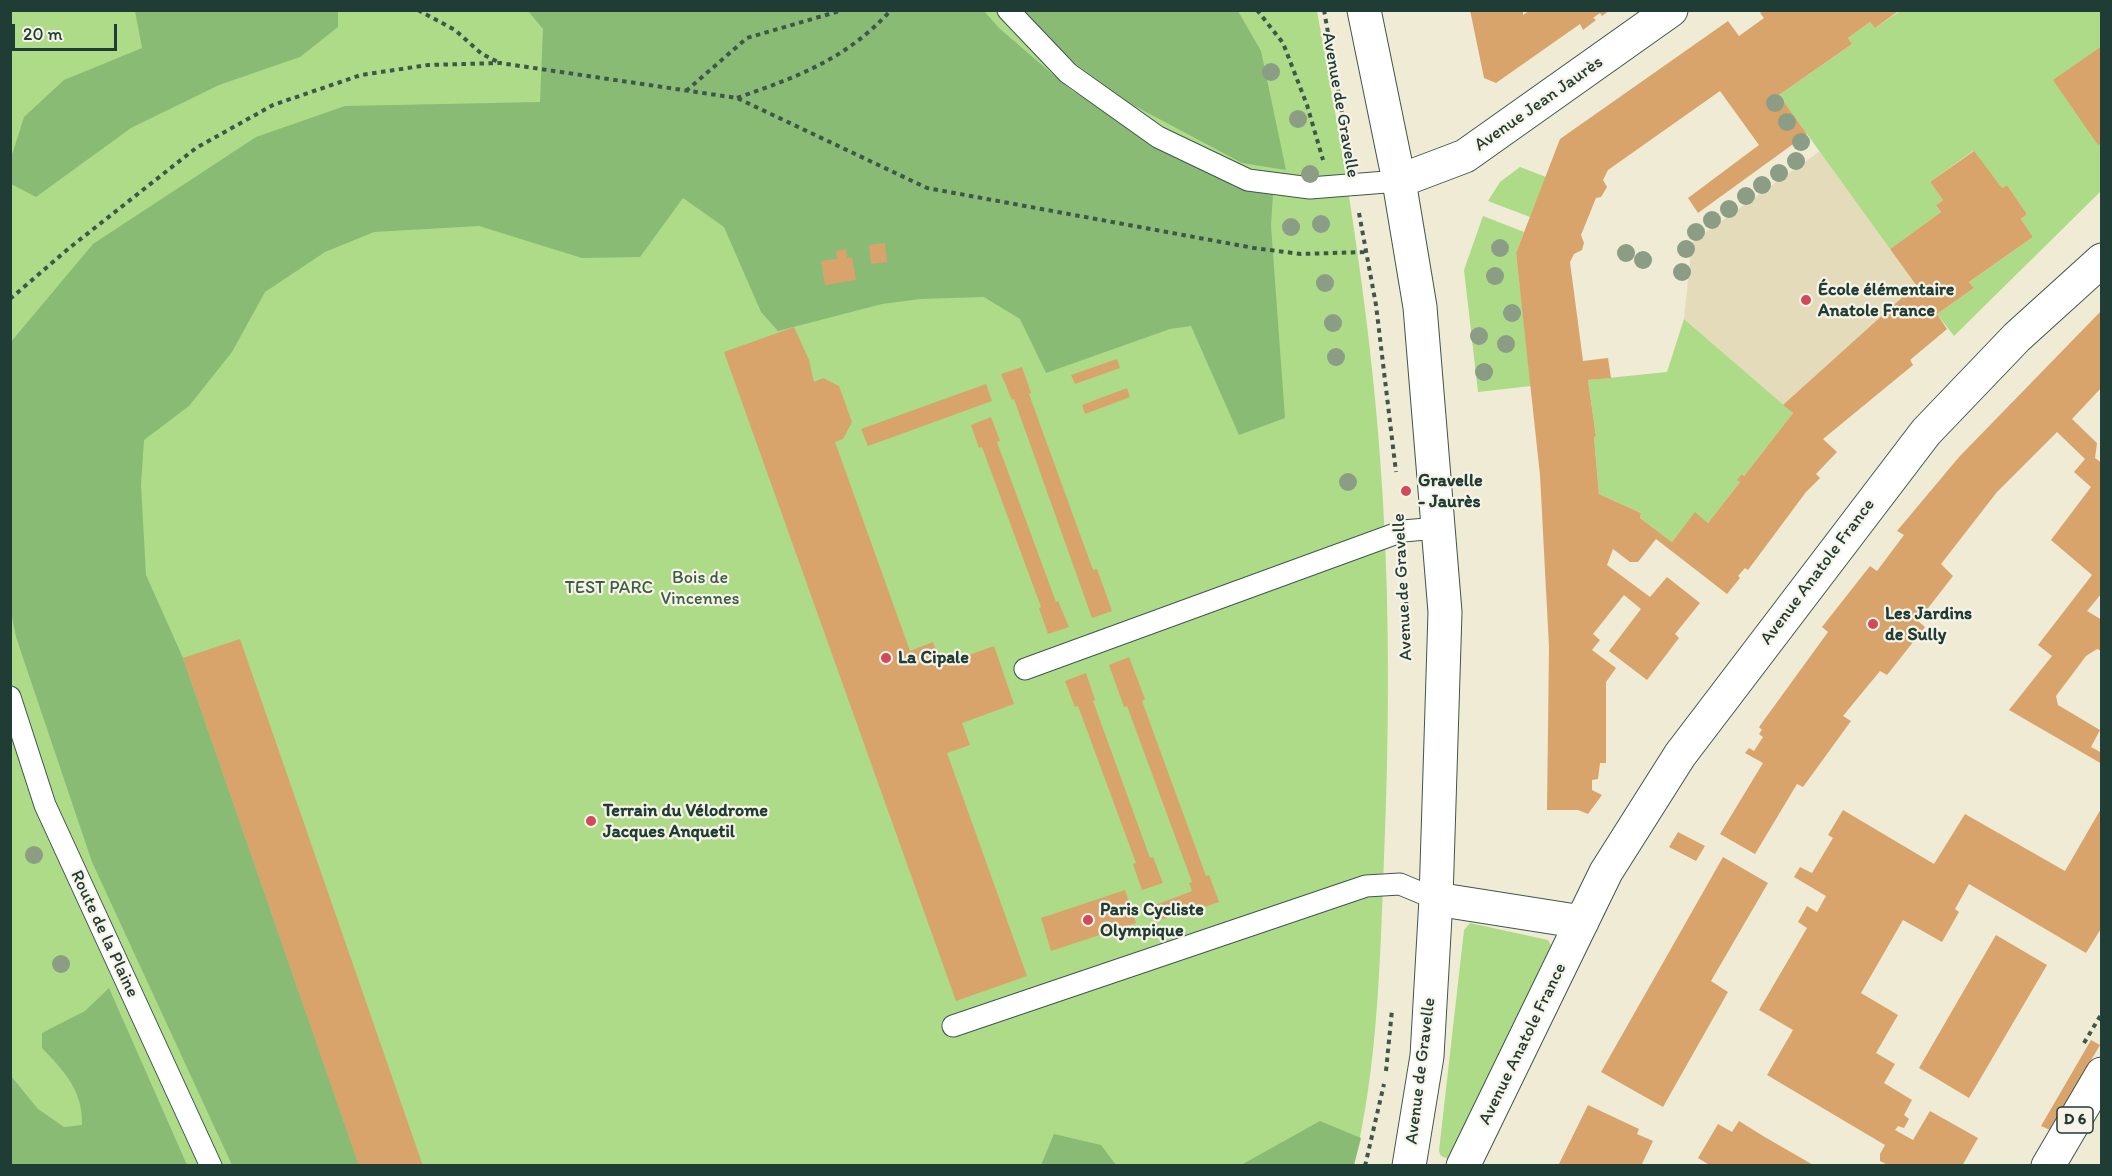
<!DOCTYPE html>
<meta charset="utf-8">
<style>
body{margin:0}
#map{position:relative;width:2112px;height:1176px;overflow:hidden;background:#f0ebd5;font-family:Itim,sans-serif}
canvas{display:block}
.frame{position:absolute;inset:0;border:12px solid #1f3d34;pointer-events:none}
.scale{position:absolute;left:12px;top:24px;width:105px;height:27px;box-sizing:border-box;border:3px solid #1f3d34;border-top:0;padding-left:8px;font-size:18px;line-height:21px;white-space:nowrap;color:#1f3d34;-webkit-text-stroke:4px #f7f3e8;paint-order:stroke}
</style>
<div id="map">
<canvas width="2112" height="1176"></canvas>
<div class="frame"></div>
<div class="scale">20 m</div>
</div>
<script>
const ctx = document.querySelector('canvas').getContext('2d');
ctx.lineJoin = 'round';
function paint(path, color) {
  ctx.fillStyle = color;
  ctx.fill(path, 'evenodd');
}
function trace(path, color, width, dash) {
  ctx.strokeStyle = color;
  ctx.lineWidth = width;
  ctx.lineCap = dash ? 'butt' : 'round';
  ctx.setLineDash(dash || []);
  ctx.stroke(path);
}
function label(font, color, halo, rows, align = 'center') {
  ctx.font = font + ' Itim,sans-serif';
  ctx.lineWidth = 4.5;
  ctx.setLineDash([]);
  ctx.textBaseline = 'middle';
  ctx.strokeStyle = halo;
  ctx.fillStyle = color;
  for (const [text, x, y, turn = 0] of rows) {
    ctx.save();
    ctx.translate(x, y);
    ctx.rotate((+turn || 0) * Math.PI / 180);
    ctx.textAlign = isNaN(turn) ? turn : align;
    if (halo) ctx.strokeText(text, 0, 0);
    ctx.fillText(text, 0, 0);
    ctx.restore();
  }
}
const built = new Path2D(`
 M1820,151L1947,329L1910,360L1913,365L1823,439L1684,319L1692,242Z`);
const green = new Path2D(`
 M10,11H1317C1347,173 1374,337 1383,502C1390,621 1389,739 1384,858C1380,962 1378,1064 1354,1165H11Z
 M1900,11H2101V191L1954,336L1937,314L1974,288L1969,282L2033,237L2021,219L2027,214L2007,185L2002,188L1973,151L1930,182L1943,200L1936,205L1941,212L1890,249L1779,95L1852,44L1848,38L1870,22L1875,28Z
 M1520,167L1546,177L1530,217L1488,201L1500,182Z
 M1483,216L1524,232L1516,253L1531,386L1478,392L1464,270Z
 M1684,319L1793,413L1744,476L1742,474L1738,480L1740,482L1708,523L1695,513L1672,542L1640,518L1641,513L1599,494L1594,437L1596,436L1588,380L1667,372Z
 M1470,923L1548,940L1552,947L1449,1159L1441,1156L1439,1151L1464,930Z`);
const forest = new Path2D(`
 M135,11H338V27L300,57L219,85L131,128L36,197L11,184V158L24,117L64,80L142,48Z
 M528,11H984L999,28L1072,91L1235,187L1273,194L1271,226L1285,418L1239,435L1191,326L1170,329L1046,373L1020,319L984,297L920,299L882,304L778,331L761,312L724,227L683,198L640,257L582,258L479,226L374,232L325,252L265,292L232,352L189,406L144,440L141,485L146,575L183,658L359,1165H232L92,862L16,637L10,607V343L93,244L256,137L345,106L540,102L543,29Z
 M1019,11H1238L1261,51L1286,170L1242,163L1131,104L1076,64Z
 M109,988L187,1165H11V1076L38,1109L64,1127L82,1125C83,1091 65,1072 42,1048V1033L85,1011Z
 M1320,1121L1361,1138L1354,1165H1241Z
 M1054,1134L1101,1145L1116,1165H1041Z`);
const building = new Path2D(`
 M1470,10H1523V15L1530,10H1610L1602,16L1600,13L1593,18L1596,20L1583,30L1580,24L1496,83L1484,78Z
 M1764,10H1900L1875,28L1870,22L1848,38L1852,44L1779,95L1807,134L1698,213L1688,198L1759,145L1720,91L1608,170L1603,180L1607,187L1601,197L1596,198L1581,235L1584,243L1582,250L1574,254L1570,262L1583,361L1608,358L1611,378L1588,380L1596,436L1594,437L1599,494L1641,513L1640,518L1672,542L1695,512L1708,523L1740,482L1737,480L1742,474L1744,476L1793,413L1783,405L1916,285L1890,249L1941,212L1936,205L1943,200L1930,182L1974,151L2002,188L2007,185L2027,214L2021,219L2033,237L1969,282L1974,288L1937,314L1947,329L1910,360L1913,365L1823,439L1837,452L1816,474L1820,478L1806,492L1748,570L1745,568L1738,576L1740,578L1727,594L1656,539L1638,562H1630L1613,549L1607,565L1650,597L1667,577L1700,603L1675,634L1679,638L1647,680L1609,651L1641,609L1624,595L1593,634L1600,640L1592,650L1616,668L1606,682V763H1600L1598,779L1592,780V790L1602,795L1588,814L1578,810H1547L1549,647L1540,475L1516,253L1560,139L1728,21L1739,36L1764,18L1760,13Z
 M2102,46V143L2098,145L2053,80Z
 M885,243L887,262L871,264L869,245Z
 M846,249L847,258L852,257L856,280L825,285L821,261L837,259L836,251Z
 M2102,310V387L2072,419L2097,443L2095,458L2102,463V593L2087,611L2102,620V651L2097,649L2086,656L2056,696L2058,705L2100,730L2091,747L2102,753V764L2009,710L2052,656L2038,645L2092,575L2051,540L2091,487L2074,472L2085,459L2057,432L1997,492L1941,564L1953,576L1918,621L1925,627L1887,675L1880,671L1843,716L1851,721L1803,787L1797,784L1755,854L1720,834L1763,763L1745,753L1749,748L1754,751L1763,737L1759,734L1762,730L1759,727L1828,632L1822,627L1870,566L1877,571L1904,535L1897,531L1959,457Z
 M794,327L809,360L814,382L823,378L839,386L852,422L843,439L835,442L910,651L933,642L941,665L994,646L1014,704L962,723L970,745L947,753L1027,976L956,1001L724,352Z
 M1117,359L1120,368L1075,384L1071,375Z
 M1022,367L1031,393L1029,394L1093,570L1097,569L1112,611L1092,618L1014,399L1012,400L1001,374Z
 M986,384L992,401L868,446L861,429Z
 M1127,388L1130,397L1085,414L1082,405Z
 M991,417L1000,441L997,442L1056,602L1058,601L1069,627L1048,634L1039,608L1041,607L982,447L979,448L971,425Z
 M240,639L423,1166H359L183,658Z
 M1129,657L1145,699L1142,701L1206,876L1209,875L1219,902L1199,909L1198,906L1156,922L1150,907L1192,891L1189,883L1192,882L1127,706L1124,707L1109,665Z
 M1086,673L1095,700L1093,701L1150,858L1153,857L1163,883L1142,890L1133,864L1136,863L1078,706L1075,707L1065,681Z
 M2102,807V927L2086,953L1969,884L1955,909L1959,912L1942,942L1903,920L1861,993L1898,1015L1876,1053L1895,1064L1884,1083L1912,1100L1904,1115L1909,1119L1904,1128L1898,1126L1895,1130L1913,1140L1930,1111L1978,1138L1962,1166H1890L1880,1161V1154L1885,1145L1767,1075L1793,1030L1759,1010L1807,928L1798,922L1807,906L1817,912L1826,896L1794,877L1800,867L1812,873L1833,838L1828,835L1843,810L1934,864L1965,814L2065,871Z
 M1678,832L1705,846L1696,861L1669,847Z
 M1723,857L1768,883L1711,981L1728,992L1663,1107L1601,1072Z
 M1125,890L1136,923L1051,951L1041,918Z
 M1996,935L2047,965L1969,1098L1919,1068Z
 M2091,1040L2100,1045L2050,1130L2041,1126Z
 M1588,1105L1639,1129L1637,1134L1653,1141L1641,1166H1558Z
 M1739,1121L1763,1136L1815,1166H1711L1698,1158L1718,1124L1732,1132Z`);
const path = new Path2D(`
 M418,10L455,30L482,54L500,63
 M1257,10L1283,43L1307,105L1323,160
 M1324,10L1350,158
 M686,91L747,38L843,10
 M737,98C797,77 847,59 891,10
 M1359,213L1376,305L1396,472
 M10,299L68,249L196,148L273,105L361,75L428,65L500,63L737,98L927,188L1254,248L1301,254L1365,252
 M1406,593L1407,628
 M2084,1043L2102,1013
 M1386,1071L1392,1010
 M1365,1166L1384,1084`);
const service = new Path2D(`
 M1008,10L1068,73L1158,137L1248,180L1310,188L1399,181
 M1025,669L1403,531L1438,528
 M10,697L45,805L211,1166
 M953,1026L1366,886L1400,884L1436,899`);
const minor = new Path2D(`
 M1399,181L1465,156L1671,10
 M1436,899L1582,922
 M1463,1166L1606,872L1680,755L1926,432L2017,337L2102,260`);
const tertiary = new Path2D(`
 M1364,10L1399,181L1420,307L1445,612L1436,899L1427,1056L1409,1166`);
const primary = new Path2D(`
 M2048,1166L2102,1074`);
const trees = [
 [1271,72],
 [1775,103],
 [1298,119],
 [1787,122],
 [1801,142],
 [1796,161],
 [1779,173],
 [1310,174],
 [1762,185],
 [1746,196],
 [1729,209],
 [1712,220],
 [1321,224],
 [1291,227],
 [1696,232],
 [1500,248],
 [1686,249],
 [1626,253],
 [1643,260],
 [1682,272],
 [1495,276],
 [1325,283],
 [1512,313],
 [1333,323],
 [1479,336],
 [1506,344],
 [1336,357],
 [1484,372],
 [1348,482],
 [34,855],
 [61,964]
];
const markers = [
 [1806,300,6,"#d1495b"],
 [1406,491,6,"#d1495b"],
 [1873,624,6,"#d1495b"],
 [886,658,6,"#d1495b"],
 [591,821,6,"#d1495b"],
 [1088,920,6,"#d1495b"]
];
const shields = [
 [2075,1120,36]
];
const shieldNames = [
 ["D 6",2075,1120]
];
const streetNames = [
 ["Avenue Jean Jaurès",1539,104,-35],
 ["Avenue de Gravelle",1340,105,80],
 ["Avenue Anatole France",1818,572,-53],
 ["Avenue de Gravelle",1403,587,-93],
 ["Route de la Plaine",104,934,65],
 ["Avenue Anatole France",1523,1044,-64],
 ["Avenue de Gravelle",1421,1071,-83]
];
const poiNames = [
 ["École élémentaire",1818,290],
 ["Anatole France",1818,311],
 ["Gravelle",1418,481],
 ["- Jaurès",1418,502],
 ["Les Jardins",1885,614],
 ["de Sully",1885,635],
 ["La Cipale",898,658],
 ["Terrain du Vélodrome",603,811],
 ["Jacques Anquetil",603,832],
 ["Paris Cycliste",1100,910],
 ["Olympique",1100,931]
];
const parkNames = [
 ["Bois de",700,578],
 ["Vincennes",700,599],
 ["TEST PARC",609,588]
];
paint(built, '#e4dbba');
paint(green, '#addb88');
paint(forest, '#8abb74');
paint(building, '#d8a46c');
trace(service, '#3e574c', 23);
trace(minor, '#3e574c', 35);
trace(tertiary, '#3e574c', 35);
trace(primary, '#3e574c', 35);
trace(path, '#3e574c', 4, [4.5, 4.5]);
trace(service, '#fff', 21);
trace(minor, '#fff', 33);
trace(tertiary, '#fff', 33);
trace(primary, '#fff', 33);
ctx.fillStyle = '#8c9d86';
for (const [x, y] of trees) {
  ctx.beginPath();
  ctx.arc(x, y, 9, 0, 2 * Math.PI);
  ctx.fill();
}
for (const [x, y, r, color] of markers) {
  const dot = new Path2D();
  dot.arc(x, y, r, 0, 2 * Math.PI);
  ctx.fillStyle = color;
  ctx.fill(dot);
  trace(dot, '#f7f3e8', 2);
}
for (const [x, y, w] of shields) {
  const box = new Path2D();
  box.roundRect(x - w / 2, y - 13, w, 26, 4.5);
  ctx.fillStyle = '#f7f3e8';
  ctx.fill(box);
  trace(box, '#1f3d34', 1.5);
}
label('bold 16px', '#1f3d34', null, shieldNames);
label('18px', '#1f3d34', '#f7f3e8', streetNames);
label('bold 18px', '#1f3d34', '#f7f3e8', poiNames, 'left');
label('18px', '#3b5d45', '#f7f3e8', parkNames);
</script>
